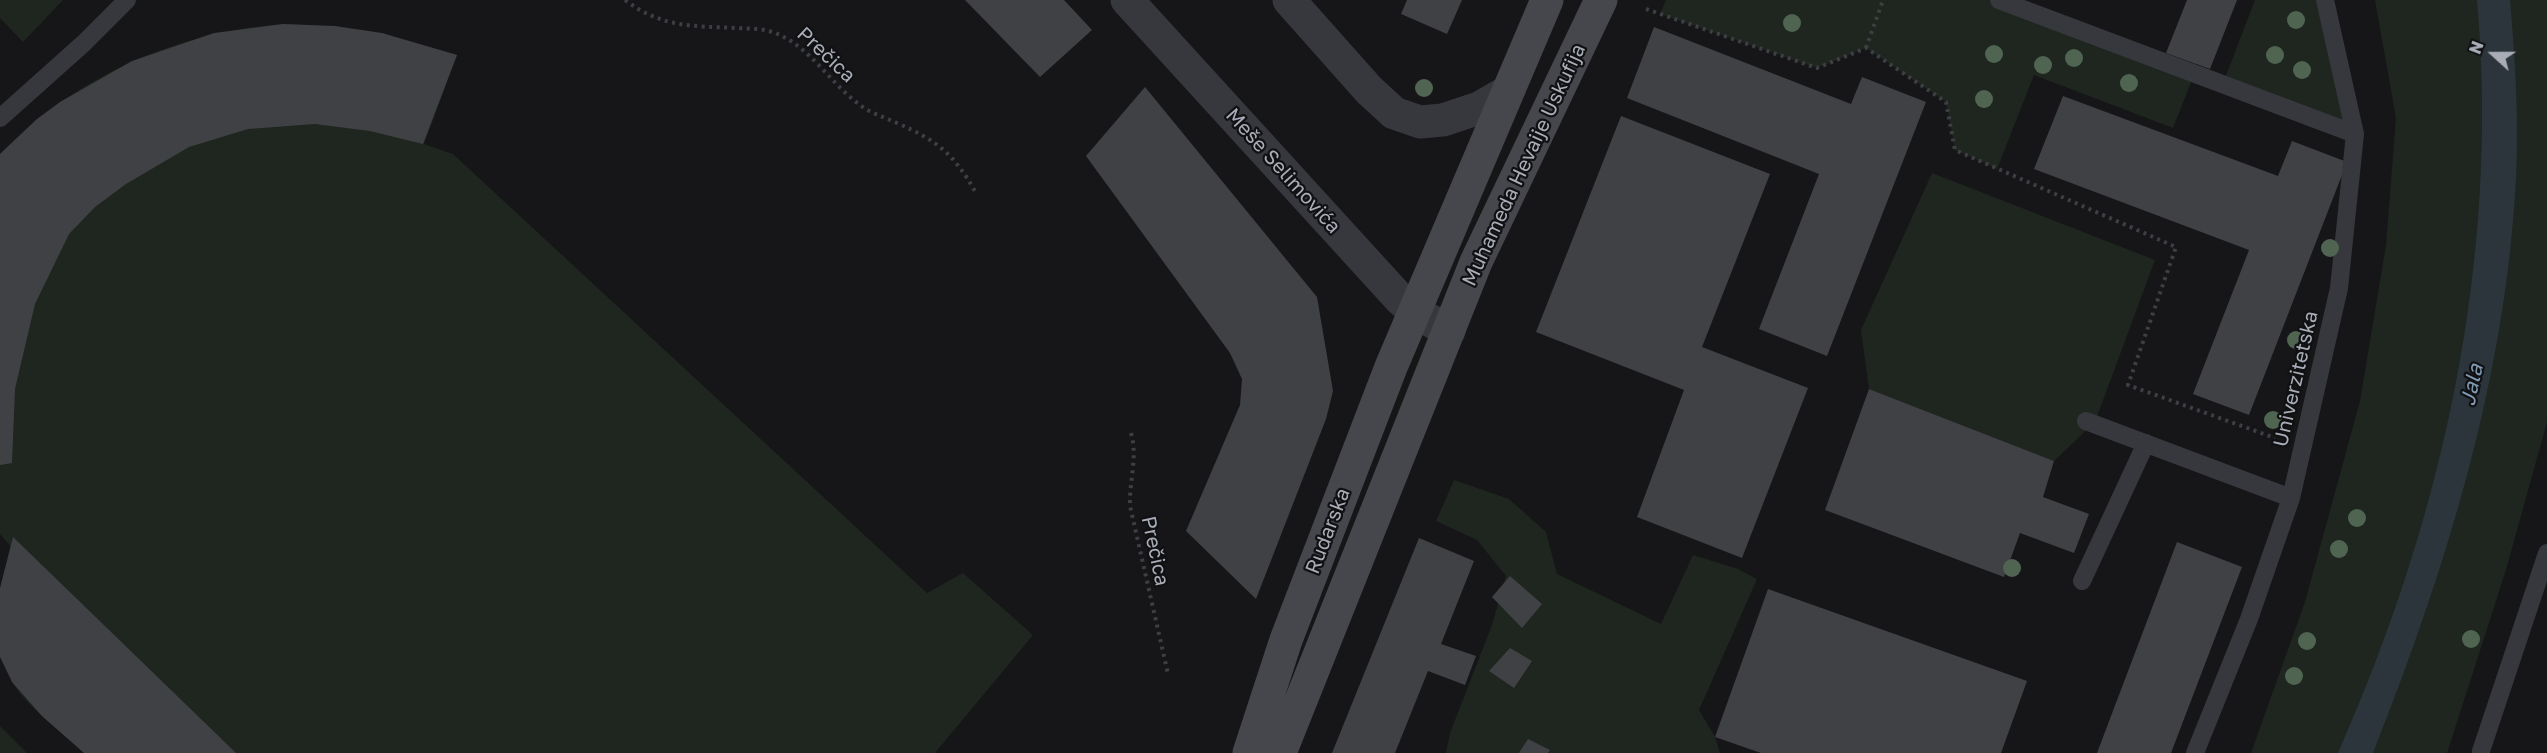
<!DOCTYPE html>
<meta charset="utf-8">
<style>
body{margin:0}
#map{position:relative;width:2547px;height:753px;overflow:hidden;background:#161618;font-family:"Golos Text",sans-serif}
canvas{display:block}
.north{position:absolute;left:2463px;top:24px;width:60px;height:60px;-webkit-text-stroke:4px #111113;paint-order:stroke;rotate:291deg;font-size:16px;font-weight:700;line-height:24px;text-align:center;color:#a8adb8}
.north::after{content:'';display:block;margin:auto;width:21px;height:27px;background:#a8adb8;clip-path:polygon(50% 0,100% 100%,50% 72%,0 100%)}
</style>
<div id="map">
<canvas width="2547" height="753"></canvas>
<div class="north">N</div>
</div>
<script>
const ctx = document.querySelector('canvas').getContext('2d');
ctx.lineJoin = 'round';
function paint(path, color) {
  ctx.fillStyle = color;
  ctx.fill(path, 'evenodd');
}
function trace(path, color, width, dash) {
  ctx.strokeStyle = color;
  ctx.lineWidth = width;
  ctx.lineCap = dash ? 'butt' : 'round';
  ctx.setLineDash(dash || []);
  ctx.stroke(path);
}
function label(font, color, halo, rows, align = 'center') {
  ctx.font = font + ' "Golos Text",sans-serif';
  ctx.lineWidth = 4.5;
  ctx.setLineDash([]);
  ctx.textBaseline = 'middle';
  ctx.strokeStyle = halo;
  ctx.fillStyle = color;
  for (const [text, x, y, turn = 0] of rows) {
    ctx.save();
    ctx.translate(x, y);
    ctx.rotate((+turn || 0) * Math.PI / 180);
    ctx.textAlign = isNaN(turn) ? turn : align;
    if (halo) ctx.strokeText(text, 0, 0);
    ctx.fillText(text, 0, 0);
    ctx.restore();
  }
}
const green = new Path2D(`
 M0,0H63L23,42L0,18Z
 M1666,0H1999L2194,75L2173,128L2034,75L1997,169L1955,150L1946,102L1866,48L1817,68L1660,14Z
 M2255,0H2325L2355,134L2222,86Z
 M2375,0H2547V422L2506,570L2447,753H2251L2305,602L2360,401L2386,245L2396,118Z
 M283,24C350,27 393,35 457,55L424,144L453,154L927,593L963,573L1033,635L935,753H84C60,730 30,710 12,682C0,646 1,585 11,547L0,534V154C76,76 176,32 283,24Z
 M1932,173L2155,260L2095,422L2054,461L1869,389L1861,330Z
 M1454,480L1509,499L1546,532L1557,574L1661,624L1693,555L1738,569L1757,579L1699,710L1715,737L1720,753H1446L1450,733L1492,625L1506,576L1477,540L1436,521Z
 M0,726L27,753H0Z`);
const water = new Path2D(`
 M2477,0H2510C2515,58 2519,119 2516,177C2506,377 2446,569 2373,753H2338C2443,517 2500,259 2477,0Z`);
const building = new Path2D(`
 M965,0H1064L1092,30L1040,77Z
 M1407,0H1462L1447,34L1401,14Z
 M2187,0H2237L2210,69L2166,53Z
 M283,24L335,26L382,33L457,55L423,144L370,131L315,124L248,129L189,147L126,184L95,207L69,234L35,304L15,389L12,463L0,465V154L37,119L60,102L132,61L214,33Z
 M1654,27L1851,104L1862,77L1926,102L1827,356L1759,329L1819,174L1627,98Z
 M1145,87L1317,297L1333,391L1326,419L1256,599L1186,531L1240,405L1242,379L1230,353L1086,156Z
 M2063,96L2278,176L2292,141L2347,162L2249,415L2193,394L2249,250L2034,169Z
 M1621,116L1770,174L1702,347L1808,388L1742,558L1637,517L1684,390L1536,332Z
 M1869,389L2054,461L2043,497L2089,514L2074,553L2020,533L2004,577L1825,510Z
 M13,537L236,753H84L42,716L12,682L0,657V588Z
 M1419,538L1474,561L1441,644L1476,656L1465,685L1428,671L1395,753H1332Z
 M2177,542L2242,567L2171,753H2097Z
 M1510,576L1542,604L1522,628L1492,597Z
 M1768,589L2027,681L2001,753H1761L1715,737Z
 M1510,648L1532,661L1514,688L1489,671Z
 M1528,739L1550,750L1548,753H1519Z`);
const path = new Path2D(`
 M625,0C662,28 693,26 737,28C748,29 759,28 769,31C808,42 828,82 860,105C870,113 884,117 897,123C938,141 954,154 976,193
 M1646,9L1817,68L1866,48L1946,102L1955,150L2176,247L2128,385L2275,438
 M1866,48L1883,0
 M1131,433C1138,458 1129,481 1130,506L1168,674`);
const service = new Path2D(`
 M1999,0L2355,134
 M0,118L84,43L127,0
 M2086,421L2291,498
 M2082,581L2146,443
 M2481,751L2547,553
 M2195,753L2249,619L2291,498L2339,288L2355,134L2325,0`);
const minor = new Path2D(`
 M1289,0L1369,90L1394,113L1420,122L1443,120L1479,108L1505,93`);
const tertiary = new Path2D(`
 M1127,0L1399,298L1415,312L1449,331`);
const secondary = new Path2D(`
 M1249,753L1286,640L1391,367L1547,0
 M1280,753L1476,262L1601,0`);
const trees = [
 [2296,20],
 [1792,23],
 [1994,54],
 [2275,55],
 [2074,58],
 [2043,65],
 [2302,70],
 [2129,83],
 [1424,88],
 [1984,99],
 [2330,248],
 [2296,340],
 [2273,420],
 [2357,518],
 [2339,549],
 [2012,568],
 [2471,639],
 [2307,641],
 [2294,676]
];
const streetNames = [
 ["Prečica",826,55,43],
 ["Muhameda Hevaije Uskufija",1524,165,-65],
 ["Meše Selimovića",1283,171,48],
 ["Univerzitetska",2296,379,-77],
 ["Rudarska",1328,531,-69],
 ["Prečica",1155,551,78]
];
const waterNames = [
 ["Jala",2472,385,-78]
];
paint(green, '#1e261f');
paint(water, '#2c353c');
paint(building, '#404145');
trace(path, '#3d3f44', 4, [3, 4.5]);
trace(service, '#37383d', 18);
trace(minor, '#37383d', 33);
trace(tertiary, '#37383d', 33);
trace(secondary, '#45474d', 33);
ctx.fillStyle = '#506452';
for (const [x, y] of trees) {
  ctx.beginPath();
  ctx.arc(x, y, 9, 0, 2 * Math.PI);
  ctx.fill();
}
label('20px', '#a8adb8', '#111113', streetNames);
label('italic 21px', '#7f9bb3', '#111113', waterNames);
</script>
